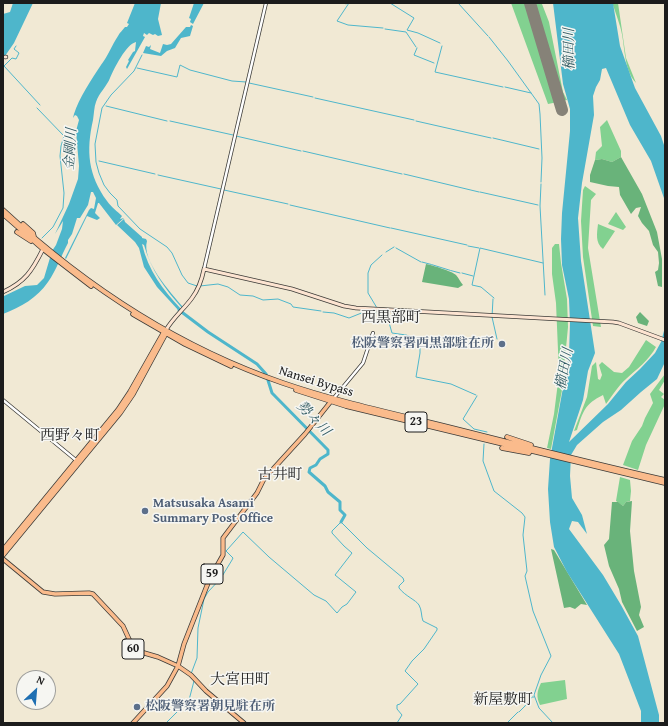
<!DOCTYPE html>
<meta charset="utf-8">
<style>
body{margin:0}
#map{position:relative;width:668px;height:726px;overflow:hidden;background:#f1e9d4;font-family:"Gentium Book Plus",serif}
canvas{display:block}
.frame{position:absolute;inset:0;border:4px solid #1c1c1c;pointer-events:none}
.north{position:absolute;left:16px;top:670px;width:40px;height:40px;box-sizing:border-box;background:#f6f6f2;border:1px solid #9f9f9c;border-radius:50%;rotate:26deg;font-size:11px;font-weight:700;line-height:16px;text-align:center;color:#1c1c1c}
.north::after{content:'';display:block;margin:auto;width:14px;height:18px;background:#1f6fb2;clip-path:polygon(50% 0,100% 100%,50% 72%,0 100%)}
</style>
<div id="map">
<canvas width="668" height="726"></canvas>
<div class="frame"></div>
<div class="north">N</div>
</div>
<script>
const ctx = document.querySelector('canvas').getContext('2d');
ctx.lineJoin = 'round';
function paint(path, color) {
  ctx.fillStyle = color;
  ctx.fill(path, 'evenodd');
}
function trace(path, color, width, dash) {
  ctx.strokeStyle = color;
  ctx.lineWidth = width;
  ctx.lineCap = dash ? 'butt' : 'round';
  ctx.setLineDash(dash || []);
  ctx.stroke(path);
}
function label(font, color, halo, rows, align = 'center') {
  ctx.font = font + ' "Gentium Book Plus","Noto Serif JP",serif';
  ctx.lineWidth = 3;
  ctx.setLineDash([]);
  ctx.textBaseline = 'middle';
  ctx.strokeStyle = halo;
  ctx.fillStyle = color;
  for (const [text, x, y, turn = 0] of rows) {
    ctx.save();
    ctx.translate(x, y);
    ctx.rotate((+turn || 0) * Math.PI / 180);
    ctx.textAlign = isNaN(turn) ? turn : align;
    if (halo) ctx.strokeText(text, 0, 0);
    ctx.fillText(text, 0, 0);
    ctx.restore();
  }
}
const green = new Path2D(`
 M511,3H526L527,5H530L558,102L548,104Z
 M532,3L542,4L549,22L563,92L567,100L561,101Z
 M612,3H618L626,58L636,83C622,68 626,42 619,23C617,17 615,10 612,3Z
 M607,120L621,151V157L612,162L602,159L595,160L596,152L602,146L600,127Z
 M585,186L596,194L591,200L588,248L601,327L593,326L583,257L581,221L583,190Z
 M616,212L626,227L623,230L608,224Z
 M598,224L615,231L603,249C595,243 597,233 598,224Z
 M555,244H559L561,263L567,299L568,327L562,390L551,449L547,448L554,414L559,374L556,303L552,274V248Z
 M646,340L656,347C649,360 637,369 626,379C618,386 612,396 606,404L603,395C585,404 583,411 577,430L574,431L587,397L592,366L596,362L598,379L600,380L602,375L599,365L602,362L614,372L622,373L629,367Z
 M665,374V380L659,390L664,394L661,397L665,400V404L646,445L638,470L623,465L632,441L642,426L645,418L653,403L650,394Z
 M620,477L630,480L631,491L630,501L626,502L623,506L616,501Z
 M565,680L567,699L540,705C536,697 537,691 541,683Z`);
const forest = new Path2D(`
 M621,157L642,194L657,232L662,259V287L658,286L655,272L658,270L659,263L658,252L653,245L649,231L642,223L638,216L641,207L636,208L631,214L620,195L619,187L608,186L590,182V175L595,160L602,159L612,162Z
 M426,264C431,265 452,271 456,275C459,278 460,282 463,285L458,288L422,282Z
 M640,312L649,321L647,326L638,323L636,317Z
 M632,501L630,531L634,571L641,607L639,615L644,627L637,631L622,602L619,589L609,566L604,545L609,539L612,502H618L623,506L626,502Z
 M551,549L554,550L587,605L581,604L575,609L570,607L564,608Z`);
const water = new Path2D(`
 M13,3H33L14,43L5,56L3,54C3,40 5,29 3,14L10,12Z
 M135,3H161L158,19L162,35L158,36L155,34L153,35L149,33L147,35L144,33L143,36L145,37L127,69L126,67L129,61L128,60L133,52L135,51L136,42C126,44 114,69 110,78C107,86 99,93 96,102C94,107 94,114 93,120C86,151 88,175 107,201C112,208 117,211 122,216L120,219L124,218L116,225L99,203H98L95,213L100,218L97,220L87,216L66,259L65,258L89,210L91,208L94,209L96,198L93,192H91L88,205L80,218H77L72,234L68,240V243C61,256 56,271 48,282C37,298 21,307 3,314L4,296L25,286L37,285L44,278L52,251L56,245L62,229L63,221L55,234L69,204L78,179L79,166L76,131L79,120L77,116L75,115L73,118L74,114C79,98 91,80 101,65C108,56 112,45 118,36C120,32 123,30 125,27H127L129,24L127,23Z
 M194,3H204L193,24L190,22L191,19L189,18Z
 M553,3H613L620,46L635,88L661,136L665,148V201L651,161L630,125L606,68L602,69L600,80L596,87L593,96L594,115L582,183L578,218L581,261L595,353L588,371L583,400L569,442L608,404L626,382L640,369L655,353L661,342L665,327V362L657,379L641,392L621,410L603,422L577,445L571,455L570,476L572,498L582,515L587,534L578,522L572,521L569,529L603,575L621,605L638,636L659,715V723H641V711L619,654L567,572L554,547L550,522L548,489L550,459L569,355L570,323L569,299L562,265L561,239L562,213L570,131V109L563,84Z
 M191,25L193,26L190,36L181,38L175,48L167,51L161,56L143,53L146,46L149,47L151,45L150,49L160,53L163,44L167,45L171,44L186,27H190Z
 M124,219L125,222L142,237V238L146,239L147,241C141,260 171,293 183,307L182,308C165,289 151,270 144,245L142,244C148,270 163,290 181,309L179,311L157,287L144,267L139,248L135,242L117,225Z`);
const stream = new Path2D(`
 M346,3V4
 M349,3L337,21L348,25L383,28
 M390,3L414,18L407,30L418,33L440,43
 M458,3L488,36
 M385,29L406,32L416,47
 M489,37L508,61L539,104L540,114L542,158L541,182
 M16,46L14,49L19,53L16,59L12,58L4,66L40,105
 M442,46L435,72L503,87
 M417,48L414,55L434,63
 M142,55L134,71L111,95L102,108L95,144L96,162L99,173L104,185L110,193L117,200L118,206L140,229L167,247L172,253L182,275L188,283L197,286
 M137,68L177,77L180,65L190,70L232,81L246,82
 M249,83L313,97
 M505,87L531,93
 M315,98L414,120
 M106,106L167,121
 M37,108L64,136L61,146L60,156L64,193L63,208L53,227L42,238
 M170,121L233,135
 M416,121L491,138
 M236,136L301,151
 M493,138L539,149
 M303,151L402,174
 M99,161L155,174
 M404,174L479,192
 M158,175L221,189
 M541,184L540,206L545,295
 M224,190L288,204
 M480,192L538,205
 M290,205L390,228
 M391,228L467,245
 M468,246L479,248
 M396,248L421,262
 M386,252L394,247
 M422,262C435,265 447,270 460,273
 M462,273L473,276
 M200,286L218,284L228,287L240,295L253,296L263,300L278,299L291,304L293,307L321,311
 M494,298L481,287L472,285L480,248L543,263
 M493,299L492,317L497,339
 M377,308L368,293V273L371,265L382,255
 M379,311L382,316L388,319L392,333L406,335L422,340L420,346V353L416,377L451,384L476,395
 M323,312L334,313L349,318L369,310
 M372,312L376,313
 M477,396L463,419L474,429L487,432
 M484,444L483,461L494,491L522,513L525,517L523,535L527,571L525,576L533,611L551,656L541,675L534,695L539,708L553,723
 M191,674L197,658L198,628L204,599L208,592L221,578L232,560L233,558L226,551L227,550L243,532L269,557L314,595L326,601L337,613L342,607L347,604L356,592L335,575L352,553L344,546L332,533V531L341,522L367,548L403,578L404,581L399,586V588C405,596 416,600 419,605C422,610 421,616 423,621L437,628V630L424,649L412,661L405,671L418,684L400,704L397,705V709L402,715L397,723
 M525,706L532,697H534
 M519,712L525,706
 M166,723L189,700L194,681
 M507,723L518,712`);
const river = new Path2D(`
 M179,310L208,332L257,364L266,374L272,393L328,450V454L320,459L316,465L310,468L309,472L325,486L328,492L340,502V510L345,515L341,522`);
const runway = new Path2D(`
 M530,3L562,110`);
const tertiary = new Path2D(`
 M204,269L266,3
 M333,399L363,363L373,333
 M3,400L77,461`);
const secondary = new Path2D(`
 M5,57H6
 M3,292C25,282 32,271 43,249
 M166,330C173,318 184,309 192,298C198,290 202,279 204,269L292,289L344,306L356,308L613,322L619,323L665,340`);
const primary = new Path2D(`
 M3,559L43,592L55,594L89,593L93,594L123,626L134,650L158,657L178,666L191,675L206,691L244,723
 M133,723L167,686L178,666L184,644L210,578L223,555V538L257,493L264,479L305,434L332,400`);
const trunk = new Path2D(`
 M3,210C84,285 178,347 283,383C338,402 396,414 452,428C523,446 594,464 665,480
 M3,214L43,249L91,286
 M23,224L33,233L34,237
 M17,232L31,241
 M133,314L185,344L231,366
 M296,390L346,406L665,483
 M507,437L531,445
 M502,448L529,453
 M3,550L118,410L130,392L164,332
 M3,555L120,413L133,394L166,333`);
const markers = [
 [502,344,4,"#5c6f8a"],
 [145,511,4,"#5c6f8a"],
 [137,707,4,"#5c6f8a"]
];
const shields = [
 [416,422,22],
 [212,574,22],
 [133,649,22]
];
const shieldNames = [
 ["23",416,422],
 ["59",212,574],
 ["60",133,649]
];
const serviceNames = [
 ["松阪警察署西黒部駐在所",494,344,"right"],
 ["Matsusaka Asami",153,504],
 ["Summary Post Office",153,519],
 ["松阪警察署朝見駐在所",145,707]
];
const streetNames = [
 ["Nansei Bypass",316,382,17]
];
const waterNames = [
 ["櫛田川",570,49,-91],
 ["金剛川",71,149,-86],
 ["櫛田川",565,369,-79],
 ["勢々川",313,419,46]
];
const quarterNames = [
 ["西黒部町",391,318],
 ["西野々町",70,436],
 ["古井町",280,475],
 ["大宮田町",240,680],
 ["新屋敷町",503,700]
];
paint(green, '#82d190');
paint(forest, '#69b37a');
paint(water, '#4eb6cb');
trace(stream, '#4eb6cb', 1);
trace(river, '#4eb6cb', 3);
trace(runway, '#868278', 12);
trace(tertiary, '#3c3b38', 4);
trace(secondary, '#3c3b38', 4.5);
trace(primary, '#3c3b38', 5);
trace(trunk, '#3c3b38', 5.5);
trace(tertiary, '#fff', 2.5);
trace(secondary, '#fde4d1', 3);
trace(primary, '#fabb8c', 3.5);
trace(trunk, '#fabb8c', 4);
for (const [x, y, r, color] of markers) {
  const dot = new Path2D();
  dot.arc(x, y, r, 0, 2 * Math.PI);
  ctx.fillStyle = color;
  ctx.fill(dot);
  trace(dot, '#f6f6f2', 1.5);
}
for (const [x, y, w] of shields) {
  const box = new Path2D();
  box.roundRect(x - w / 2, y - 10, w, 20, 3);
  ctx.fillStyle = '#f6f6f2';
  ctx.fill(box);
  trace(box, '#1c1c1c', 1);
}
label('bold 12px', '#1c1c1c', null, shieldNames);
label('bold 13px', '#4e5e75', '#f6f6f2', serviceNames, 'left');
label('13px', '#1c1c1c', '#f6f6f2', streetNames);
label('italic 14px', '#305a62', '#f6f6f2', waterNames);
label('15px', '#1c1c1c', '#f6f6f2', quarterNames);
</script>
